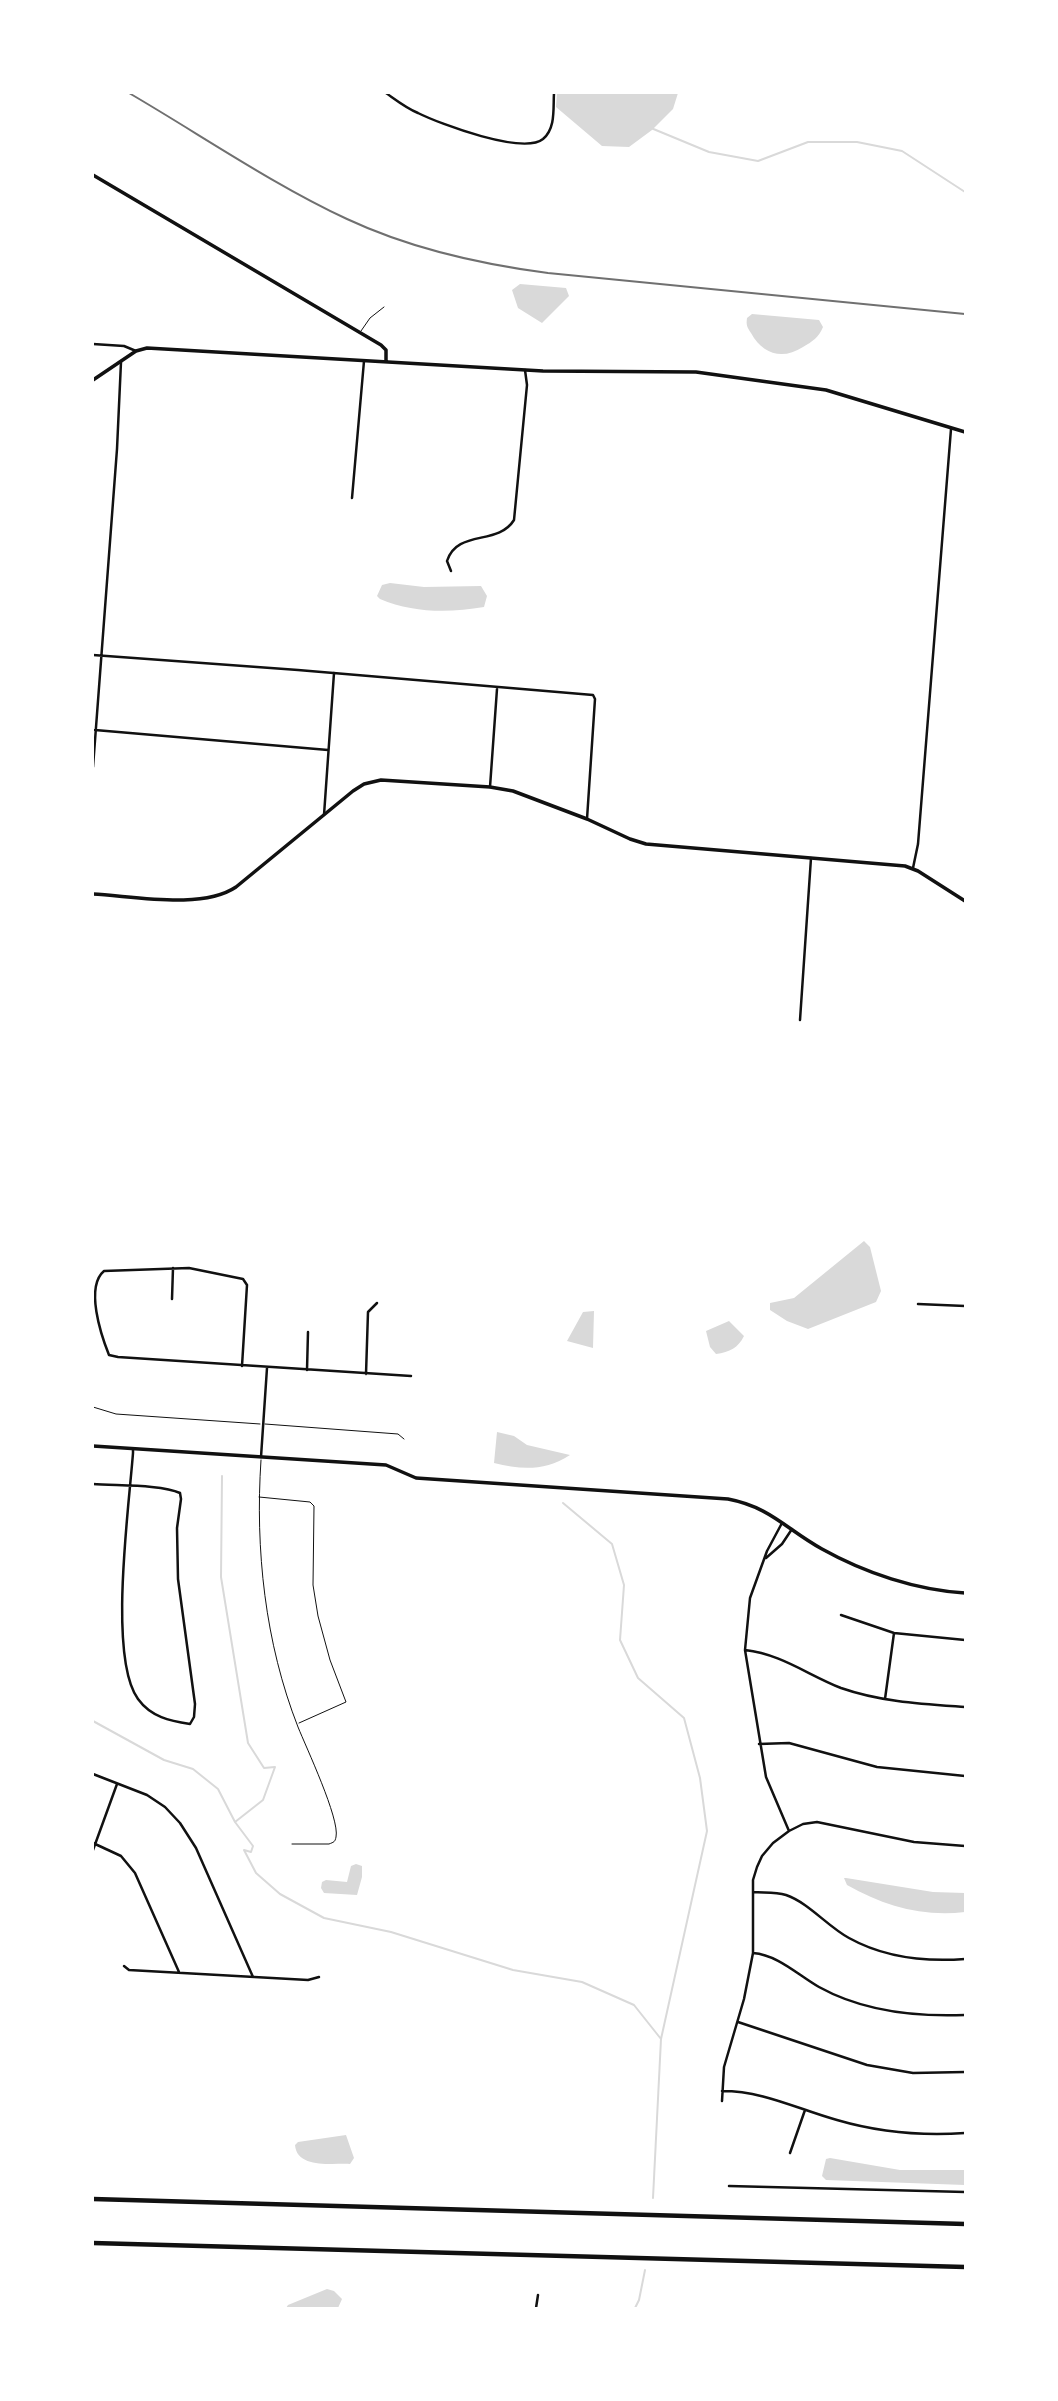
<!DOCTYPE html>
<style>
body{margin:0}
#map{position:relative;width:1058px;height:2401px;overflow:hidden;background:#fff;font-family:"Fira Sans",sans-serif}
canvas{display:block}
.frame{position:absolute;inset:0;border:94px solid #fff;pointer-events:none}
</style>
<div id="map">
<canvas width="1058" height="2401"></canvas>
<div class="frame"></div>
</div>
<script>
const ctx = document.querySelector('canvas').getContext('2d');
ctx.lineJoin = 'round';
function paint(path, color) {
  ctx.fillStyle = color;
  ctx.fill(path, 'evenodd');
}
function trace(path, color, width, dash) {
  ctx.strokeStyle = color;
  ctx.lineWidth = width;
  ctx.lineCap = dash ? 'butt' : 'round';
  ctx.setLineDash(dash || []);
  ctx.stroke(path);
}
const water = new Path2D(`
 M557,93H678L673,109L652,130L629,147L602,146L556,107Z
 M520,284L566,288L569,296L542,323L518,308L512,290Z
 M752,314L819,320L823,327C819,337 812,342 803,347C783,360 763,355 751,333C747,327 746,325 747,318Z
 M390,583L424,587L481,586L487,596L484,607C449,613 413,613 380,599L377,596L382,585Z
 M864,1241L870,1247L881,1291L876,1302L808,1329L787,1321L770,1310V1303L794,1298Z
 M594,1311L593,1348L567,1341L583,1312Z
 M729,1321L744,1336C738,1348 730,1352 716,1354L710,1347L706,1331Z
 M497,1432L514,1436L527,1445L570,1455C545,1471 522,1470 494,1463Z
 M356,1864L362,1866V1877L357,1895L324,1893L321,1888L322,1882L326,1880L347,1882L351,1866Z
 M846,1878L933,1892L965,1893V1912C922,1917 884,1906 847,1885L844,1878Z
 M346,2135L354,2158L350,2164C332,2163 297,2169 295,2145L298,2142Z
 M830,2158L900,2170H965V2185L826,2180L822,2176L826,2159Z
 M327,2289L334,2291L342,2299L338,2308H286L288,2305Z`);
const stream = new Path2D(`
 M651,128L709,152L758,161L808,142H857L902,151L965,192
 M222,1476L221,1577L248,1743L264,1768L275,1767L263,1800L235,1822L253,1846L251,1852L244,1850L256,1873L280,1894L324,1918L391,1932L513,1970L582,1982L634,2005L661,2039
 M563,1503L612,1544L624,1585L620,1640L638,1678L684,1718L700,1778L707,1831L661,2039L653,2198
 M93,1721L164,1760L193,1769L218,1789L235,1822
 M635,2308L639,2300L645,2270`);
const service = new Path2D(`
 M361,331L370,318L384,307
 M93,1407L116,1414L260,1424
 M265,1424L398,1434L404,1439
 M261,1460C255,1549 265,1643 298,1727C306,1747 340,1819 336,1837C335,1842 334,1842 329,1844H292
 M259,1497L310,1502L314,1506L313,1585L318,1616L330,1660L346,1702L299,1723`);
const minor = new Path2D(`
 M386,93C396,100 406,108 418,113C440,124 523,155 543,139C556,128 553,108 554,93
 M93,344L124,346L136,351
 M352,498L364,361
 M451,571L447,561C457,529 498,546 514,520L527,385L525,370
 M93,655L298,670L593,695L595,699L587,819
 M95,730L328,750
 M93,767L117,449L121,362
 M490,787L497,689
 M324,815L334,673
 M913,868L918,844L951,429
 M800,1020L811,858
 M172,1299L173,1268
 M918,1304L965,1306
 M242,1366L247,1285L243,1279L189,1268L104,1271C85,1287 101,1335 109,1355L118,1357L411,1376
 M307,1370L308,1332
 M366,1374L368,1312L377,1303
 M261,1457L267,1368
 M93,1484C115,1486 161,1484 180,1493L181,1499L177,1528L178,1579L195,1704L194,1717L190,1724C170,1721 151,1717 138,1699C108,1658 129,1507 133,1453V1449
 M782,1523L767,1551L750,1598L745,1650L766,1777L789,1831
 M766,1558L782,1544L792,1529
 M841,1615L894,1633L965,1640
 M745,1650C781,1654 808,1675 841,1688C881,1702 923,1704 965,1707
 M885,1699L894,1633
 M759,1744L789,1743L877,1767L965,1776
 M93,1774L147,1795L165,1807L180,1823L196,1848L253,1977
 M93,1843L121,1856L135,1873L179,1972
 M93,1850L117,1784
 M753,1892C764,1893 775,1892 786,1895C809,1903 827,1926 849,1938C885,1958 925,1962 965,1959
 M753,1953C778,1955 798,1975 819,1987C864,2012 915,2017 965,2015
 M124,1966L129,1970L308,1980L319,1977
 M738,2022L867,2065L913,2073L965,2072
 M722,2091C764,2091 797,2109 837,2120C878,2132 922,2136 965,2133
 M722,2101L724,2067L744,1999L753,1953V1880L757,1867L762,1856L773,1843L789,1831L803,1824L817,1822L914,1842L965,1846
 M790,2153L805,2110
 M729,2186L965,2192
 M536,2308L538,2295`);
const tertiary = new Path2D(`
 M93,175L381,345L386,350V362
 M93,380L136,351L147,348L543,371L696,372L826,390L965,432
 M93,894C133,896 202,910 236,887L353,791L364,784L381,780L490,787L513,791L587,819L630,839L646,844L905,866L918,871L965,901
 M93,1446L386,1465L416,1478L728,1499C770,1507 786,1529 822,1549C865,1573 916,1590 965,1593`);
const motorway = new Path2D(`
 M93,2199L965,2224
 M93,2243L965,2267`);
const rail = new Path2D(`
 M129,93C201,135 272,184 347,219C411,249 479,264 548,273L965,314`);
paint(water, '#d9d9d9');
trace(stream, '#d9d9d9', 2);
trace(service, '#111', 1);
trace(minor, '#111', 2.5);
trace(tertiary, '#111', 3.5);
trace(motorway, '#111', 4.5);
trace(rail, '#707070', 2);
</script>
